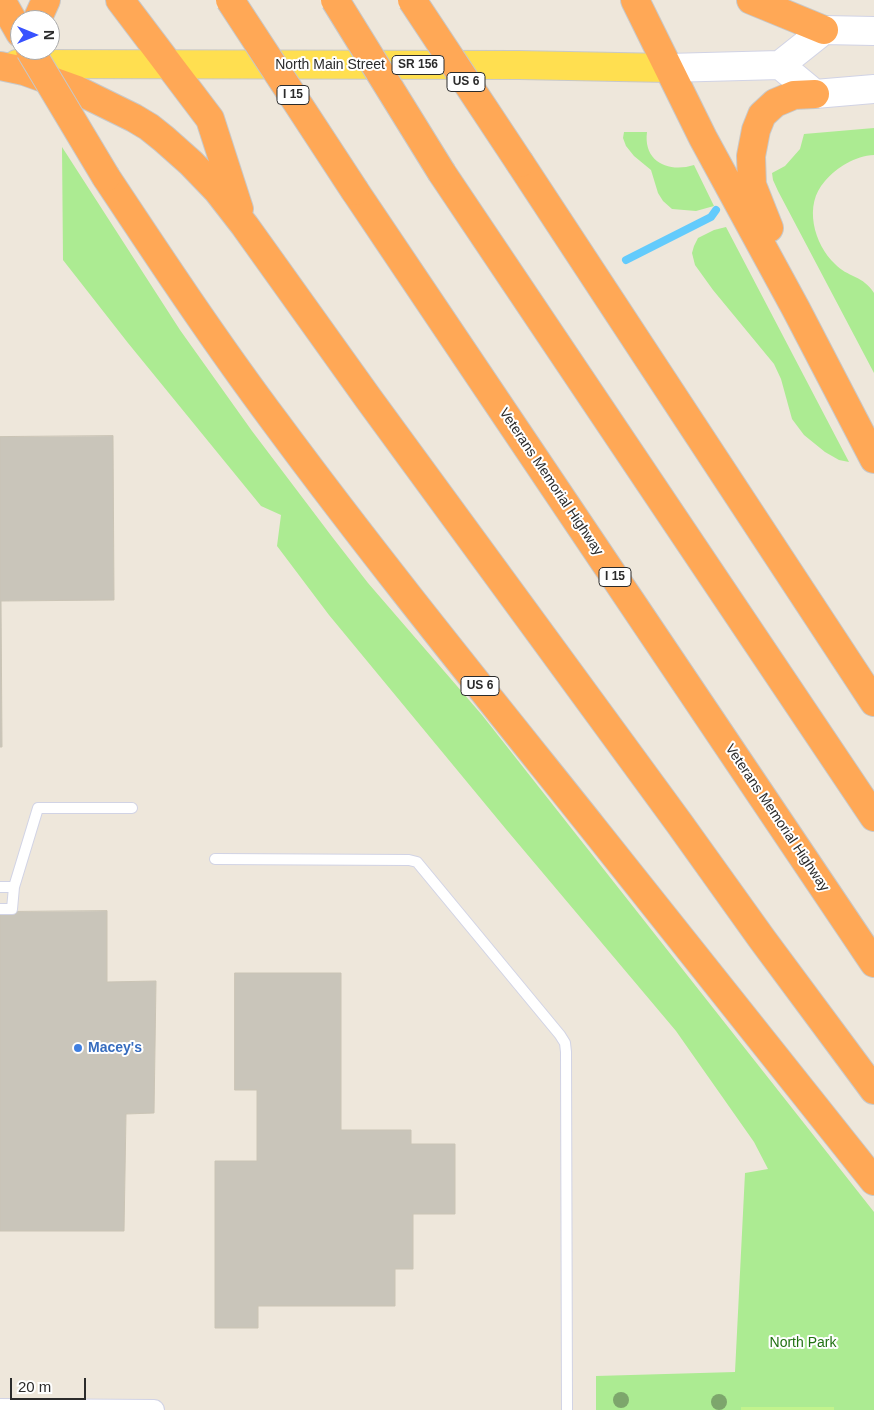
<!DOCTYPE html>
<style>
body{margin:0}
#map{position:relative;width:874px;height:1410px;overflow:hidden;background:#eee7db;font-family:Helvetica,sans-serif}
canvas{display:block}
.north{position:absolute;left:10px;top:10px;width:50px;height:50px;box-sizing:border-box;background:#fff;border:1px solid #aaa;border-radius:50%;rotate:90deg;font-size:14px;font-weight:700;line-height:20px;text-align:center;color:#2b2b2b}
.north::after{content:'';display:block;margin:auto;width:18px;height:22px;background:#3852ff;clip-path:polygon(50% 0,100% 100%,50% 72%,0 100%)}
.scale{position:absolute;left:10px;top:1378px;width:76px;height:22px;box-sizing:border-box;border:2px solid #2b2b2b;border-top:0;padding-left:6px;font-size:15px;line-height:18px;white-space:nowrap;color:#2b2b2b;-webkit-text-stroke:4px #fff;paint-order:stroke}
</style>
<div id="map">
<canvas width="874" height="1410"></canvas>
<div class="north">N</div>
<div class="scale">20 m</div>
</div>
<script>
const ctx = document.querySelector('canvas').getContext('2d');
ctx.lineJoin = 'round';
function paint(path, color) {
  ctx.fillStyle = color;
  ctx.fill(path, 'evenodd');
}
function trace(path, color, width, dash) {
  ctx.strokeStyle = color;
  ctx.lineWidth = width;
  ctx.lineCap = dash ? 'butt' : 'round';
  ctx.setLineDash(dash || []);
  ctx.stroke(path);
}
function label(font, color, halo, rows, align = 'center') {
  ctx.font = font + ' Helvetica,sans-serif';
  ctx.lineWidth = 4;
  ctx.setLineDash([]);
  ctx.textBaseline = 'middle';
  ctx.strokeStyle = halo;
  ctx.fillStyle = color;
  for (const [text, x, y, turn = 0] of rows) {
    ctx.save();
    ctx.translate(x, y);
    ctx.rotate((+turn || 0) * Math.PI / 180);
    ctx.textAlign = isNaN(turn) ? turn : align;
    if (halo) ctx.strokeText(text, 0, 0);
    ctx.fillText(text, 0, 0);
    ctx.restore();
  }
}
const green = new Path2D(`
 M874,128V155C855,156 837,167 825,181C803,205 814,244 835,264C847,277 864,276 874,293V373L778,191L773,180L772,173L785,166L800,149L804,134Z
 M624,132H647C643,162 669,173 694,165L714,206L696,211L672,209L663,201L658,193L651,170L634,156L626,146L623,138Z
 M62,147L180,330L252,431L333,538L368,583L482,715L874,1212V1410H596V1376L735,1372L745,1173L768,1169L754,1142L676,1031L505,828L329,615L277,546L281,515L261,506L128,343L63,260Z
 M726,227L849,462L839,460L825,452L804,435L792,419L781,379L774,364L713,290L695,265L692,253L694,246L698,238L714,230Z`);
const pitch = new Path2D(`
 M741,1407H834V1410H741Z`);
const stream = new Path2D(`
 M626,260L711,217L716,210`);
const building = new Path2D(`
 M113,436L114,600L1,601L2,747H0V437Z
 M107,911V982L156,981L154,1113L126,1114L124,1231H0V912Z
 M235,973H341V1130H411V1144H455V1214H413V1269H395V1306H258V1328H215V1161H257V1090H235Z`);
const lane = new Path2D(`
 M215,859L409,860L417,862L560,1035L565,1043L566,1052L567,1410
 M0,887H14L38,808H132
 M0,909H12L14,887`);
const street = new Path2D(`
 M0,1409L154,1410`);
const secondary = new Path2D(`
 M780,65L815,94L874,89
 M668,68L780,65L824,30L874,31`);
const primary = new Path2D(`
 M17,64L519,65L668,68`);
const highway = new Path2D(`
 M1,0L20,33
 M120,0L210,119L239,209
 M635,0L703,138L796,309L874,459
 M751,0L824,30
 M37,20L46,0
 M0,66L24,71L77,90L134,118L149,127L164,139L191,163L217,190L245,226L368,398L679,823L762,939L874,1090
 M520,163L874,702
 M442,173L874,817
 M106,177C161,260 216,343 276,423C378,561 486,694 593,828C687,945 780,1063 874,1181
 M355,191L874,963
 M769,228L752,185L751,156L756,130L762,115L775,103L794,95L815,94`);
const highwayBridge = new Path2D(`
 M230,0L355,191
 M335,0L442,173
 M412,0L520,163
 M30,50L106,177`);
const trees = [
 [621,1400],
 [719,1402]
];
const markers = [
 [78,1048,5,"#3f7fe0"]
];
const shields = [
 [418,65,52],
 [466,82,38],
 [293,95,32],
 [615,577,32],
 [480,686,38]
];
const shieldNames = [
 ["SR 156",418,65],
 ["US 6",466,82],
 ["I 15",293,95],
 ["I 15",615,577],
 ["US 6",480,686]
];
const streetNames = [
 ["North Main Street",330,65],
 ["Veterans Memorial Highway",551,482,56],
 ["Veterans Memorial Highway",777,818,56]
];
const shopNames = [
 ["Macey's",88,1048]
];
const parkNames = [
 ["North Park",803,1343]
];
paint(green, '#aceb92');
paint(pitch, '#c2f38d');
trace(stream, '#63cbfc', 8);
paint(building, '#c9c5ba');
trace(building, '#cac4b5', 1);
trace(lane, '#d1d3e5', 12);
trace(street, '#d1d3e5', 22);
trace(secondary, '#d1d3e5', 30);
trace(primary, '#c8c8c8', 30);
trace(highway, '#c8c8c8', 30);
trace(lane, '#fff', 10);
trace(street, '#fff', 20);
trace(secondary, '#fff', 28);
trace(primary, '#ffdf50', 28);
trace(highway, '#ffa856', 28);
trace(highwayBridge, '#c8c8c8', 30, []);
trace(highwayBridge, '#ffa856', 28);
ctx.fillStyle = '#7da66c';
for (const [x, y] of trees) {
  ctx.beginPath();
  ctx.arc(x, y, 8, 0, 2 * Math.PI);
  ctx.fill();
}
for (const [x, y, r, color] of markers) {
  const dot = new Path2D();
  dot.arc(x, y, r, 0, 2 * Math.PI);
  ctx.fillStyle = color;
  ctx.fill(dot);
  trace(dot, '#fff', 2);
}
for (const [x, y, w] of shields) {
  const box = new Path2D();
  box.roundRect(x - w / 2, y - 9.5, w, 19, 4);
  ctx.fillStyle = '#fff';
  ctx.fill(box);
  trace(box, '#2b2b2b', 1);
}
label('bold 12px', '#2b2b2b', null, shieldNames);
label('14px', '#2b2b2b', '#fff', streetNames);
label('bold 14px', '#366cbe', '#fff', shopNames, 'left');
label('14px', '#217112', '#fff', parkNames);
</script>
